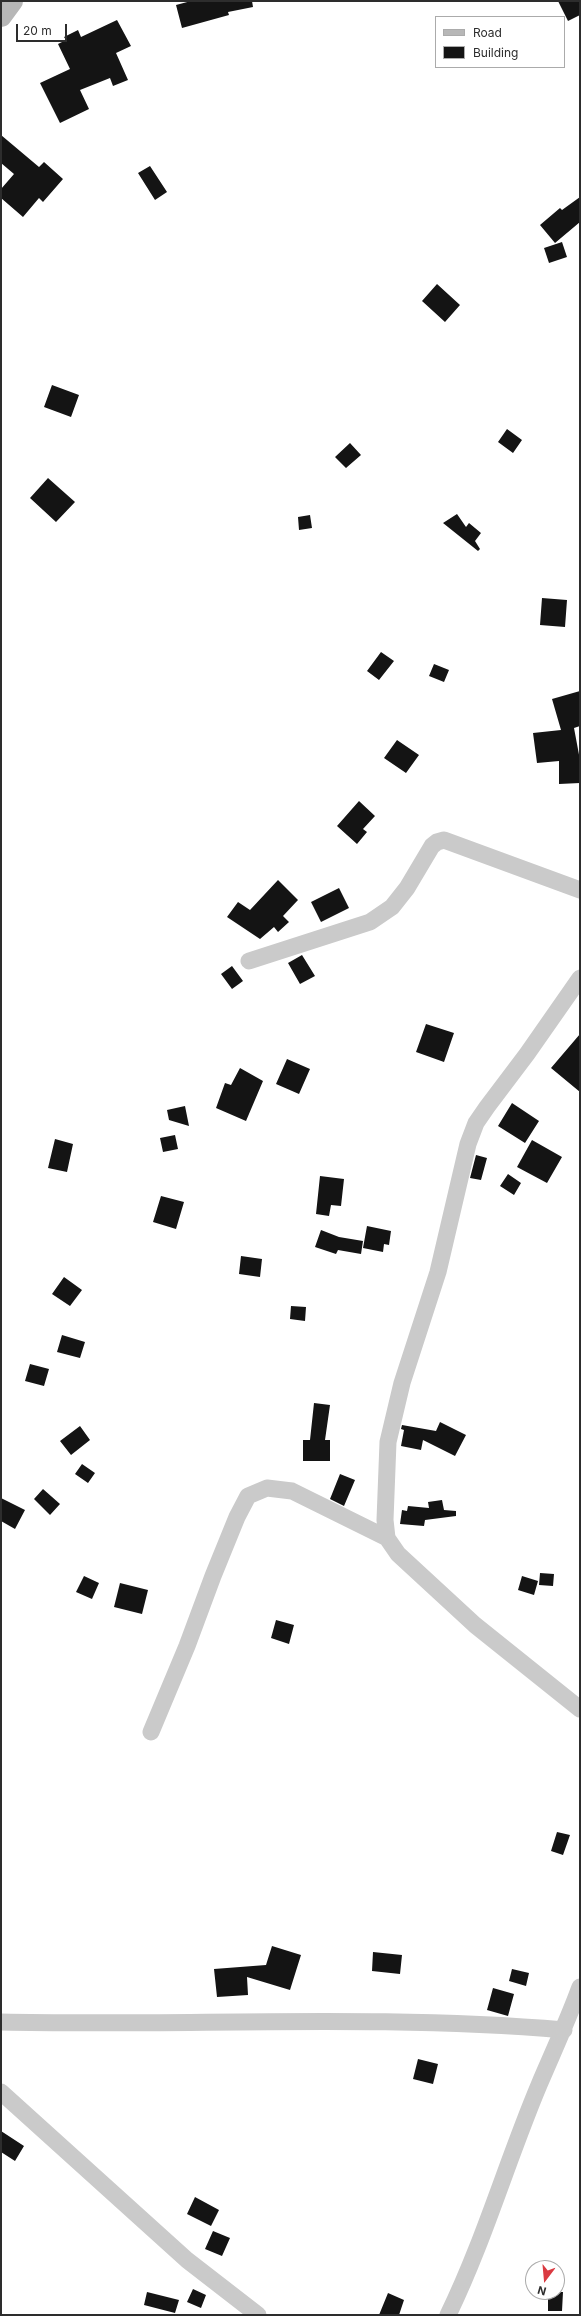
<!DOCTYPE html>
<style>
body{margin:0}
#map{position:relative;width:581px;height:2316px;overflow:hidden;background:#fff;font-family:Inter,sans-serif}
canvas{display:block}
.frame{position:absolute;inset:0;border:2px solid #2d2d2d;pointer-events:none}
.legend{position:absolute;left:435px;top:16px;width:130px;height:52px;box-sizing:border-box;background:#fff;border:1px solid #ababab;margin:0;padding:5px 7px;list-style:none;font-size:12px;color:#2d2d2d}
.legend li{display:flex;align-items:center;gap:8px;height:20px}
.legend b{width:20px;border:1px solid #ababab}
.north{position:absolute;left:525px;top:2260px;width:40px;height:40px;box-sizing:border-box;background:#fff;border:1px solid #ababab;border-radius:50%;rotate:196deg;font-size:11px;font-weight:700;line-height:16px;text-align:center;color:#2d2d2d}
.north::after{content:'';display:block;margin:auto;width:14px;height:18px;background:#da3a41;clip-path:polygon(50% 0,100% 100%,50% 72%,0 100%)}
.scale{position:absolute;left:16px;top:24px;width:51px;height:18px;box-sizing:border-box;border:2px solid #2d2d2d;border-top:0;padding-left:5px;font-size:12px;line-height:14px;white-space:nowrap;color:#2d2d2d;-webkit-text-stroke:3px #fff;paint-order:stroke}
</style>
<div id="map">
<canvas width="581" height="2316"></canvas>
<div class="frame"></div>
<ul class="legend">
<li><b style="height:5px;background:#b7b7b7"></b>Road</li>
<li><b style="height:11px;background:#141414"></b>Building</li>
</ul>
<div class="north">N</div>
<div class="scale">20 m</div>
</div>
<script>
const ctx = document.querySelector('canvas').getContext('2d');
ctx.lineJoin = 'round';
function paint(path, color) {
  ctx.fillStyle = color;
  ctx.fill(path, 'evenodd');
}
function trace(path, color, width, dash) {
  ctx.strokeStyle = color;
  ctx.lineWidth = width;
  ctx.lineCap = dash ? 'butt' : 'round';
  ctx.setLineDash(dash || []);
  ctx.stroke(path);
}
const building = new Path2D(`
 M191,1H252L253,7L228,12L229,15L182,28L176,5Z
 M558,1H580V15L568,21Z
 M117,20L131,46L116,53L128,80L113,86L110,78L80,90L89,109L60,123L40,83L70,69L58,44L66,40L64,37L78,30L81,37Z
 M1,135L39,167L44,162L63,179L43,202L39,198L23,217L1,198V189L14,174L1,163Z
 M150,166L167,192L155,200L138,173Z
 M580,197V222L555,243L540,225L560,208L562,210Z
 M562,242L567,257L549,263L544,248Z
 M437,284L460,305L445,322L422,301Z
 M52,385L79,395L71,417L44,407Z
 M507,429L522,440L513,453L498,442Z
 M350,443L361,455L346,468L335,457Z
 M48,478L75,502L56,522L30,498Z
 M457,514L466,527L469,523L481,533L475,541L480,549L478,551L443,523Z
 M310,515L312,528L299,530L298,517Z
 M542,598L567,600L565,627L540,625Z
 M381,652L394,661L379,680L367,671Z
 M434,664L449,670L444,682L429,676Z
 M580,691V726L574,728L580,760V783L559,784V761L537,763L533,733L561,730L552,699Z
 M397,740L419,755L406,773L384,758Z
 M359,801L375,816L363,829L367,832L357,844L337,826Z
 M278,880L298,900L283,916L289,922L278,932L274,927L260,939L227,917L238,902L250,910Z
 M339,888L349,908L321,922L311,902Z
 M302,955L315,976L300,984L288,963Z
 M232,966L243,981L232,989L221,974Z
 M426,1024L454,1033L444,1062L416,1052Z
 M580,1034V1092L551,1068Z
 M287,1059L310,1069L299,1094L276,1084Z
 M240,1068L263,1081L246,1121L216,1108L225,1083L231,1085Z
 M512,1103L539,1121L525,1143L498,1126Z
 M185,1106L189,1126L169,1120L167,1110Z
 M175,1135L178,1149L163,1152L160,1138Z
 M55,1139L73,1144L67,1172L48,1168Z
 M532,1140L562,1157L547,1183L517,1167Z
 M476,1155L487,1158L481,1180L470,1178Z
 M508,1174L521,1183L514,1195L500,1186Z
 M320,1176L344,1179L341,1206L331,1205L329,1216L316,1214Z
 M161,1196L184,1202L176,1229L153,1222Z
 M367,1226L391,1231L389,1245L384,1244L383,1252L363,1248Z
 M321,1230L339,1237L363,1241L361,1254L338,1250L336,1254L315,1247Z
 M241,1256L262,1259L260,1277L239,1274Z
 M64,1277L82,1290L70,1306L52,1294Z
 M291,1306L306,1307L305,1321L290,1319Z
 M62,1335L85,1342L80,1358L57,1352Z
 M30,1364L49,1369L44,1386L25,1381Z
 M314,1403L330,1405L325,1440H330V1461H303V1440H310Z
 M440,1422L466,1435L455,1456L423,1440L421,1450L401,1446L404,1430L401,1429L402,1425L436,1431Z
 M80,1426L90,1440L71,1455L60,1441Z
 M82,1464L95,1473L88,1483L75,1474Z
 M340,1474L355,1480L344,1506L330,1499Z
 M43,1489L60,1504L50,1515L34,1499Z
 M1,1498L25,1510L15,1529L1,1521Z
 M442,1500L444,1510L456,1511V1516L425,1520L424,1526L400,1524L402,1510L407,1511L408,1506L429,1508L428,1502Z
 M540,1573L554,1574L553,1586L539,1585Z
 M84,1576L99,1583L92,1599L76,1592Z
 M522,1576L538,1581L534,1595L518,1590Z
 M120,1583L148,1590L142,1614L114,1607Z
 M276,1620L294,1625L289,1644L271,1638Z
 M557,1832L570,1835L563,1855L551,1851Z
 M272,1946L301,1955L290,1990L247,1977L248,1995L217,1997L214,1969L266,1965Z
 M373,1952L402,1955L400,1974L372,1971Z
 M512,1969L529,1973L526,1986L509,1981Z
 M493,1988L514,1994L508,2016L487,2010Z
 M418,2059L438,2064L433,2084L413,2079Z
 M1,2131L24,2146L15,2161L1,2152Z
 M195,2197L219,2210L211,2226L187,2214Z
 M213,2231L230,2238L222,2256L205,2249Z
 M193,2289L206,2295L201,2308L187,2302Z
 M147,2292L179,2300L175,2313L144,2305Z
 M548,2292H563L562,2311H548Z
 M388,2293L404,2300L399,2315H379Z`);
const street = new Path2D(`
 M249,961L370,922L392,907L407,888L432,846L437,842L444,840L580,890
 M580,978L527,1054L487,1107L476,1123L468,1144L438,1272L402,1383L388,1442L385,1520L387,1538L398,1554L475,1625L580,1709
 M151,1732L187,1646L213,1576L237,1517L248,1496L267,1488L292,1491L387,1538
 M1,2022C189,2026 377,2014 564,2030
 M1,2092L187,2260L258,2315
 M448,2315C484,2241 507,2161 539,2085C553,2052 568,2020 580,1987`);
const secondary = new Path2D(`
 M1,16L12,1`);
paint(building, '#141414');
trace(street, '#cacaca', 17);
trace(secondary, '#b7b7b7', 22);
</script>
